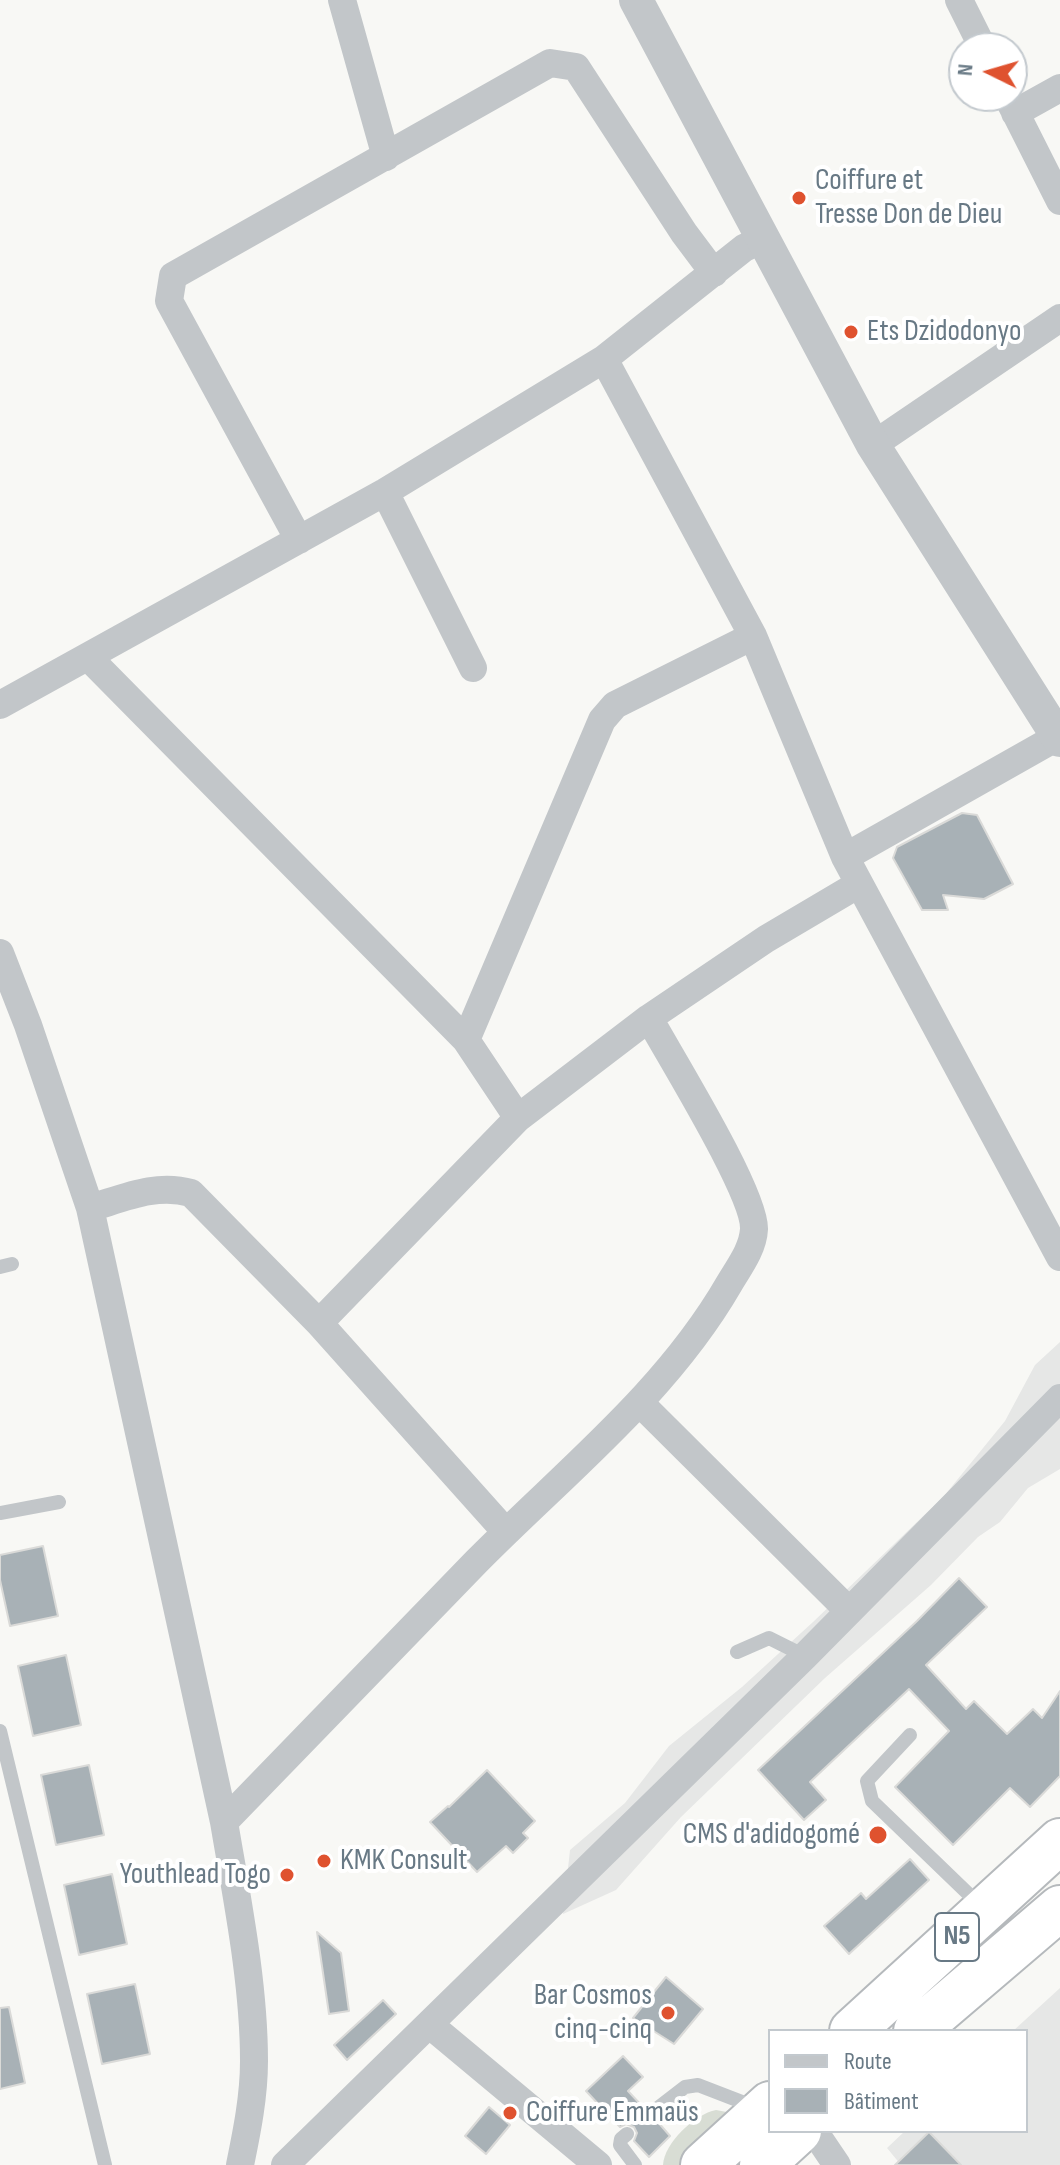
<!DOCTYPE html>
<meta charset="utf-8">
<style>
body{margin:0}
#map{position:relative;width:1060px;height:2165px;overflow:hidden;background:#f8f8f5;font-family:"Sofia Sans Condensed",sans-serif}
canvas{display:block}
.legend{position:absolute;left:768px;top:2029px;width:260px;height:104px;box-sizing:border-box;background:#fff;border:2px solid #c3c9ce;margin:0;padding:10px 14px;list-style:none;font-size:24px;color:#687985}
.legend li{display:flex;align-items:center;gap:16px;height:40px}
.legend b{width:40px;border:2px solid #c3c9ce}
.north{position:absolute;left:948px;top:32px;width:80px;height:80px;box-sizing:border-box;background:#fff;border:2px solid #c3c9ce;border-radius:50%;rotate:275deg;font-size:22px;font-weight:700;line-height:32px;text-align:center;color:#687985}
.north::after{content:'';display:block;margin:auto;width:28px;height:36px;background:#df522f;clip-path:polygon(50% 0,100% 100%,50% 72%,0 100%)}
</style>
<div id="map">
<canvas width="1060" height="2165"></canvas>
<ul class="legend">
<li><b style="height:10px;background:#c2c6c9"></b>Route</li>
<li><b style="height:22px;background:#a8b1b6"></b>Bâtiment</li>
</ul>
<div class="north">N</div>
</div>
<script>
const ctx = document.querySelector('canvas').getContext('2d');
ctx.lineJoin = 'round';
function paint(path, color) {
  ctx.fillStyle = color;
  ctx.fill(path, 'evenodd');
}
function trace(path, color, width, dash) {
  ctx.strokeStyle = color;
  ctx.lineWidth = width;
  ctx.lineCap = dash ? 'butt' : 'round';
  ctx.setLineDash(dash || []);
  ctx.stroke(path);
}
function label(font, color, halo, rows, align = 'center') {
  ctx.font = font + ' "Sofia Sans Condensed",sans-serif';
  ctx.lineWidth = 8;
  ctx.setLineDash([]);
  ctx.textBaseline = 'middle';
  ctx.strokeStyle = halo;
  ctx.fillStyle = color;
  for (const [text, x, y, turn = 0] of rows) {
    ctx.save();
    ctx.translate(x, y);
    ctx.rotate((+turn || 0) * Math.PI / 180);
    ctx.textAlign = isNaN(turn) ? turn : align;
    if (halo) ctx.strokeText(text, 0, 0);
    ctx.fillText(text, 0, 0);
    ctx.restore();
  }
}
const built = new Path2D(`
 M1060,1342V1469L1028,1488L1000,1522L978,1537L931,1585L825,1678L681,1817L616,1890L563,1914L570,1850L625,1803L669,1746L742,1687L813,1622L944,1496L1005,1421L1035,1365Z
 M1060,1988V2165H901L887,2148L905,2131H1026V2031H1013Z`);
const green = new Path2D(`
 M716,2110L732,2113L687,2165H663C664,2143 695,2114 716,2110Z`);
const building = new Path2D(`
 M962,813L977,815L1013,884L984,899L943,895L948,910H922L893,858L897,847Z
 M43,1546L58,1616L10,1626L0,1580V1555Z
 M959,1578L987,1607L926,1665L966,1709L974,1701L1007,1734L1033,1709L1042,1718L1060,1691V1776L1030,1807L1010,1788L953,1845L895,1787L949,1731L909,1689L810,1782L826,1800L804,1820L758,1770L917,1621Z
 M66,1655L81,1725L33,1736L18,1666Z
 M89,1765L104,1835L56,1845L41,1775Z
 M487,1770L535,1821L523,1833L528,1838L513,1853L506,1846L477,1872L430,1822L448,1806L449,1807Z
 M910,1859L929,1880L849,1954L824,1926L861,1893L866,1899Z
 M112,1874L127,1944L79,1955L64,1885Z
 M317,1932L341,1953L349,2011L329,2014Z
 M666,1977L703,2009L674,2044L633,2018Z
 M135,1984L150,2054L102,2064L87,1994Z
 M383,2000L396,2014L347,2060L334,2045Z
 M9,2007L25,2083L0,2089V2008Z
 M623,2056L643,2077L628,2091L643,2107L640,2115L642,2119L647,2123L657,2121L670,2136L649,2157L634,2141L637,2133L634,2127L626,2124L620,2127L586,2091Z
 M489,2107L510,2125L486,2154L465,2136Z
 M929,2132L961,2165H895Z`);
const service = new Path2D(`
 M0,1267L12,1264
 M0,1513L59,1502
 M737,1652L769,1638L805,1656
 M0,1731L105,2165
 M910,1735L867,1781L872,1801L983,1908
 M650,2114L685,2087L698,2085L755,2107
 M627,2134L621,2139L620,2145L635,2165`);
const minor = new Path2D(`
 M342,0L386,157
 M959,0L983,48
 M1007,96L1060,201
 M1015,113L1060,88
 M604,359L753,636L845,857L1060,1257
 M873,445L1060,318
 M385,492L473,668
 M299,540L169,301L173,276L550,63L576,67L684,233L714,273
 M88,657L466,1040
 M0,705L385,492L604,359L744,248L765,238
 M845,857L1059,736
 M0,953L28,1025L90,1208L224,1822C237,1899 254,1983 254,2061C254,2096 247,2131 240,2165
 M518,1118L466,1040L602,720L615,705L753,636
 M90,1208C124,1198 156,1183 191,1193L319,1323L506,1532
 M319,1323L518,1118L649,1018L766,939L859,884
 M640,1403L848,1610
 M224,1822C308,1735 392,1648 477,1561C565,1472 666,1393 729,1284C739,1267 753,1249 754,1229C755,1193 671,1058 649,1018
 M430,2025L598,2165
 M814,2131L837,2165
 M285,2165L805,1656L1060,1398`);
const tertiary = new Path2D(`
 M636,0L873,445L1060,740`);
const trunk = new Path2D(`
 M852,2031L1060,1841
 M916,2031L1060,1908
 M703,2165L770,2104
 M762,2165L799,2131`);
const markers = [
 [799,198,8,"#df522f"],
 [851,332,8,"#df522f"],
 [878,1835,10,"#df522f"],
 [324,1861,8,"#df522f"],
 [287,1875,8,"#df522f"],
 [668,2013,8,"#df522f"],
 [510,2113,8,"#df522f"]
];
const shields = [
 [957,1937,44]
];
const shieldNames = [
 ["N5",957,1937]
];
const poiNames = [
 ["Coiffure et",815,181],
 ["Tresse Don de Dieu",815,215],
 ["Ets Dzidodonyo",867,332],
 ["CMS d'adidogomé",860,1835,"right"],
 ["KMK Consult",340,1861],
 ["Youthlead Togo",271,1875,"right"],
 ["Bar Cosmos",652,1996,"right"],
 ["cinq-cinq",652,2030,"right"],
 ["Coiffure Emmaüs",526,2113]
];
paint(built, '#e6e7e6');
paint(green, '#d8ddd4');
paint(building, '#a8b1b6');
trace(building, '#dadad8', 2);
trace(trunk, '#b5b9bc', 48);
trace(service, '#c2c6c9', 14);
trace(minor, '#c2c6c9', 28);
trace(tertiary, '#c2c6c9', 34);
trace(trunk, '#fff', 44);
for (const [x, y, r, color] of markers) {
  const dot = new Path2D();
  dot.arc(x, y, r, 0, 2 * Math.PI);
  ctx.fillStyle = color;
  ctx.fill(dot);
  trace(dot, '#fff', 3);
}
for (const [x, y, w] of shields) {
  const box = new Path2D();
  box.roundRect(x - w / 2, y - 24, w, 48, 6);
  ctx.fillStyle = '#fff';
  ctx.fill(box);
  trace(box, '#687985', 2);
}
label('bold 28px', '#687985', null, shieldNames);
label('30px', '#687985', '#fff', poiNames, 'left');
</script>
